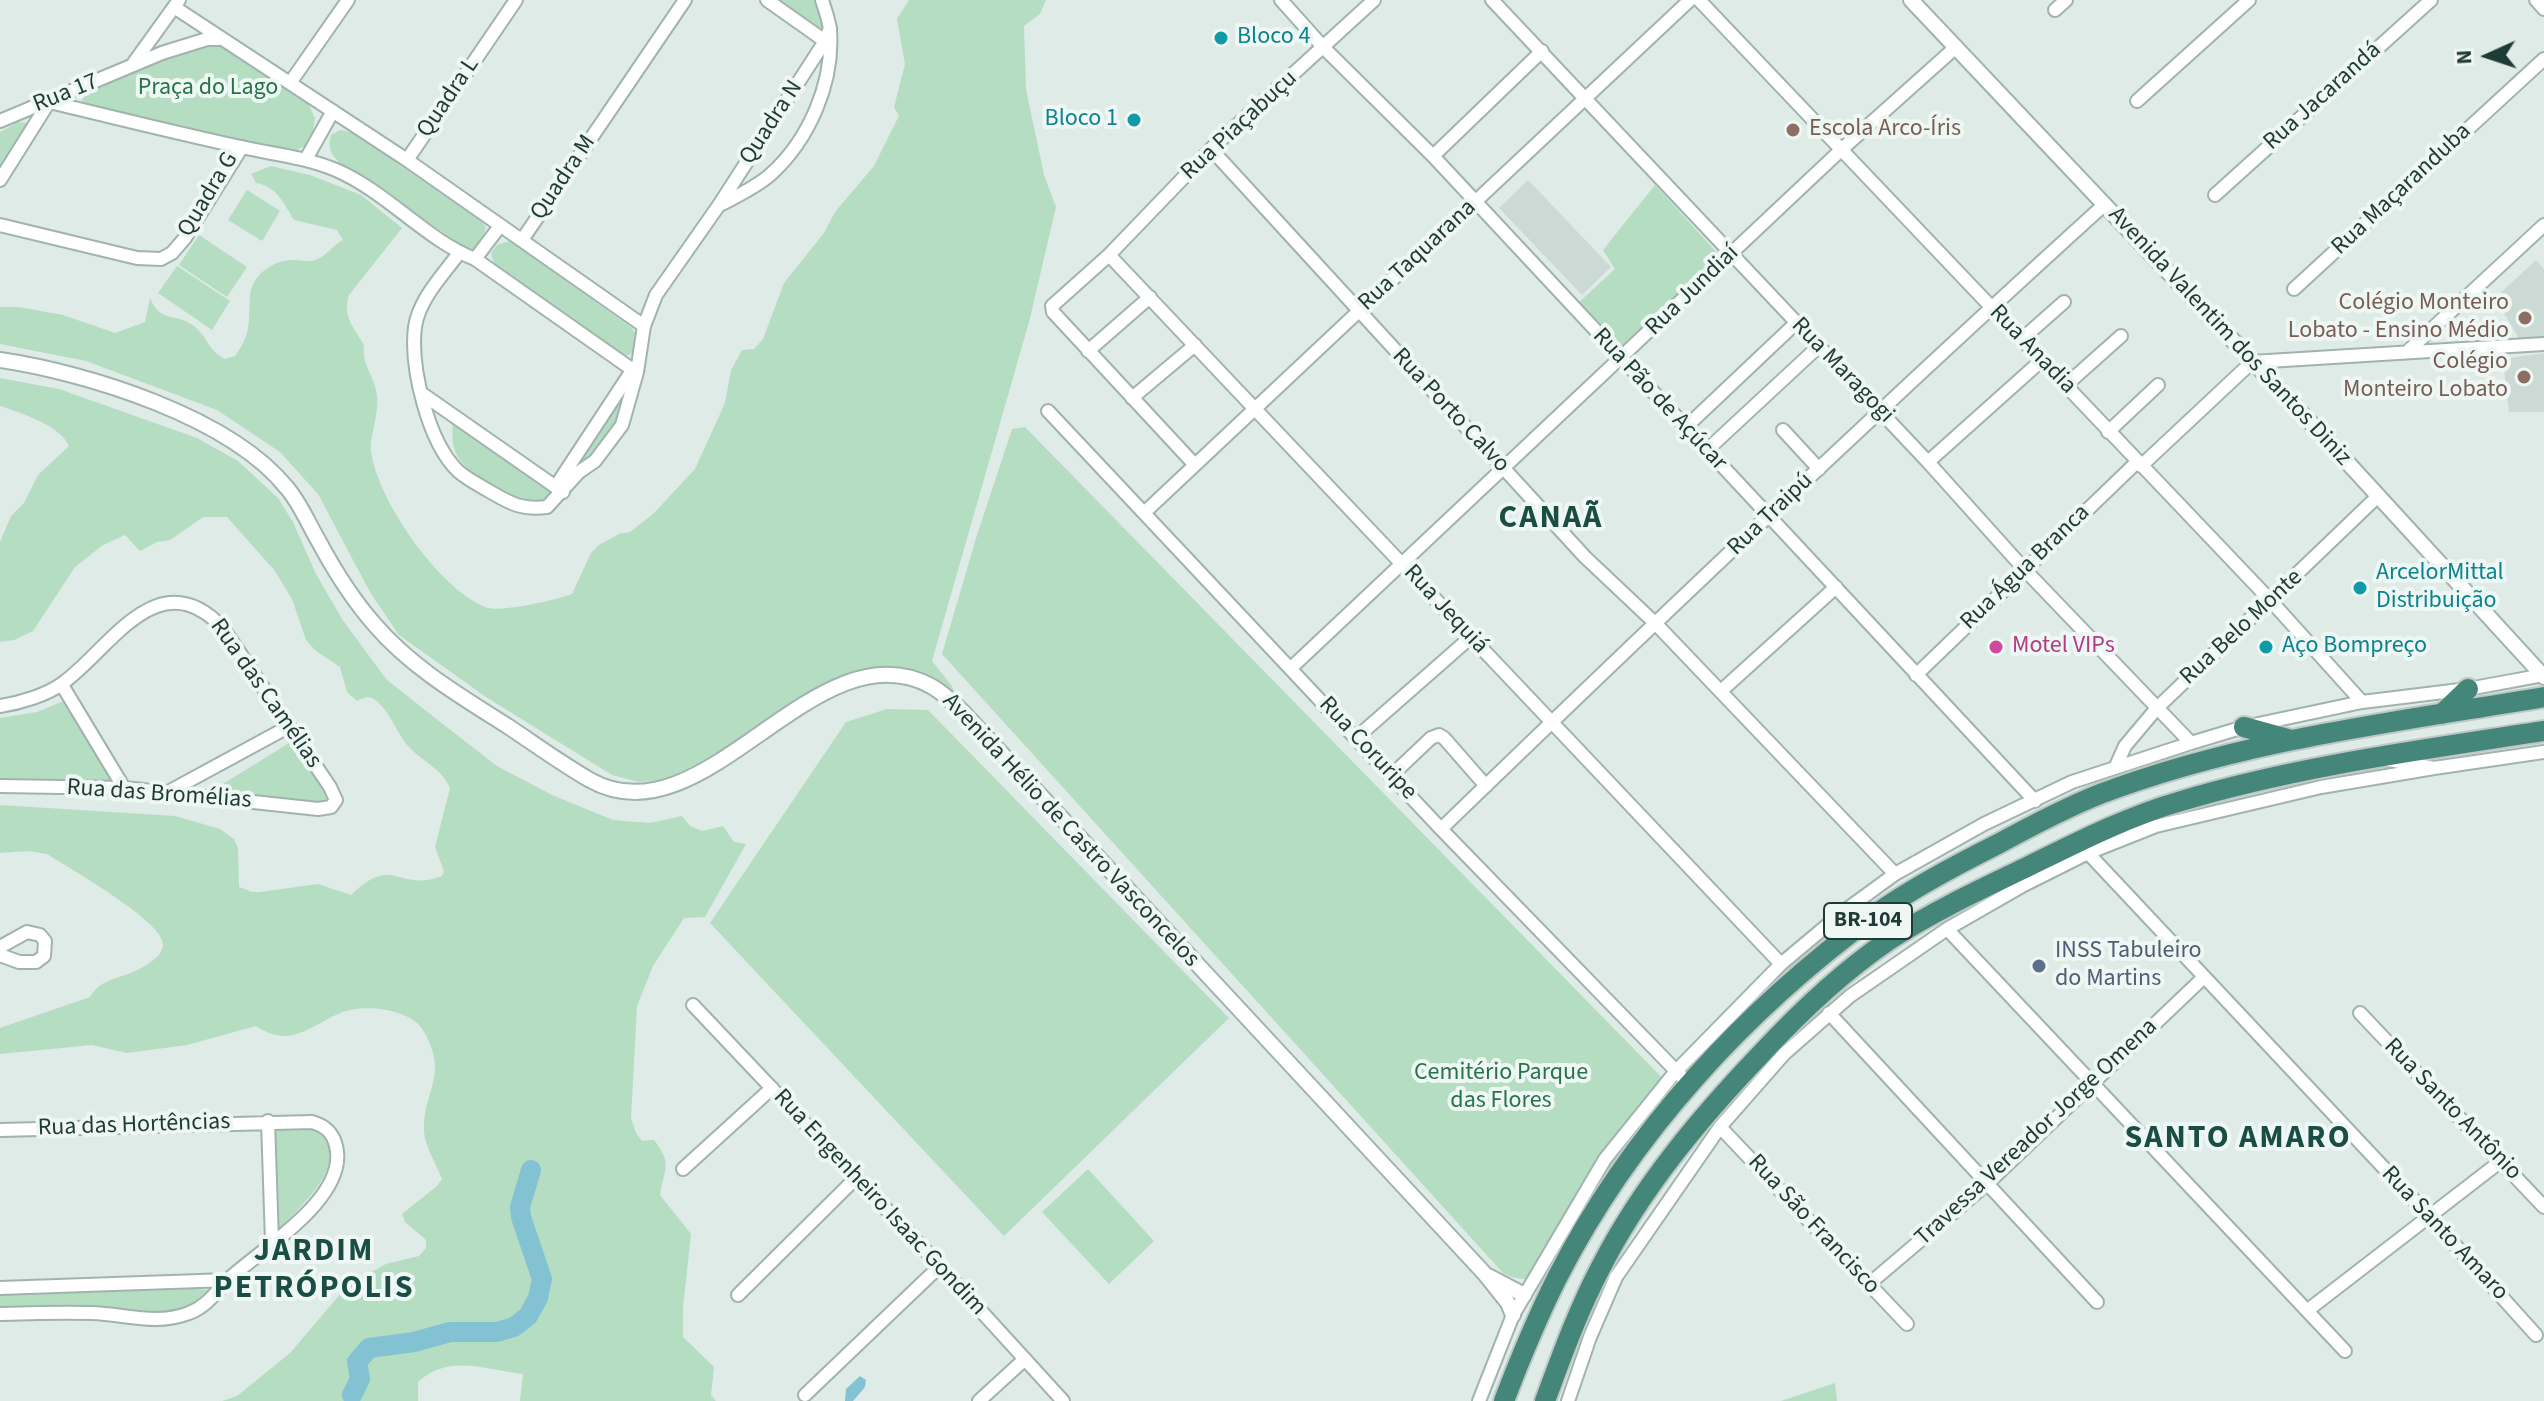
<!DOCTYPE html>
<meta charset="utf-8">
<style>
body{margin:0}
#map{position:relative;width:2544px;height:1401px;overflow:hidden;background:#deebe6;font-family:"Source Sans 3",sans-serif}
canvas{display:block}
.north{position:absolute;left:2448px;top:16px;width:80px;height:80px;-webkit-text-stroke:6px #eef7f3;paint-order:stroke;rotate:267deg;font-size:22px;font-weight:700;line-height:32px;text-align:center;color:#1f3b35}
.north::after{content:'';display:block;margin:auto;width:28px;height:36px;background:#1f3b35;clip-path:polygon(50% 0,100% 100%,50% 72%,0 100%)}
</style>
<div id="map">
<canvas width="2544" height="1401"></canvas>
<div class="north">N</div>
</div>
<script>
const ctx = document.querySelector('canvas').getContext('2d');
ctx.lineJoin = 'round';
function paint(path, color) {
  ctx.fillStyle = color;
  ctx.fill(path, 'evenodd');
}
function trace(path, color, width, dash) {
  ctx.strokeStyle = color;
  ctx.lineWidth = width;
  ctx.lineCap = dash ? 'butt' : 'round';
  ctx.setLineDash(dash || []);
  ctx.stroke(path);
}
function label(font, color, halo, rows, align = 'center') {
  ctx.font = font + ' "Source Sans 3",sans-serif';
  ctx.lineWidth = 8;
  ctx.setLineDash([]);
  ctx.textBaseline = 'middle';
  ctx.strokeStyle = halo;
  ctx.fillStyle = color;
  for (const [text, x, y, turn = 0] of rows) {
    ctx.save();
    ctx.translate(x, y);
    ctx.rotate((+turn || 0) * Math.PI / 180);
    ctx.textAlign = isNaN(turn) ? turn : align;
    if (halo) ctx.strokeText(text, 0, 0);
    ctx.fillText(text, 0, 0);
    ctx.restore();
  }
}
const built = new Path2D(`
 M1528,180L1611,267L1582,295L1499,208Z
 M2536,260L2544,269V338L2520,340L2495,298Z
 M2544,353V412H2509L2503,359Z`);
const green = new Path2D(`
 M780,0H818L826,32L784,3Z
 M909,0H1046L1040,14L1024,26L1026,89L1044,175L1056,207L1029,322L932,661L952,686L956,697L940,683L921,672L899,668L866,671L821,689L677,780L639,782L612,775L486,697L399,635L370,592L318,494L280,452L217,410L86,361L0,344V307H19L63,315L115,333L145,322L150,298C161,325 176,311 195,327C208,337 207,350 225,359L235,356C252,333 248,323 250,297C251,276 272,260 293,260C302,260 309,263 318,259C327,255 333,245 343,240L337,230L294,220C284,204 277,186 256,183L251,174L271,166L310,175L361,195L402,228L349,295C342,316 354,328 364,345C361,365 376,378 377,397C379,416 369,438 371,451C377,500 441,592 488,608C502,612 557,600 572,594L591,553L599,545L619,534L630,532L653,514L695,469L725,403L731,370L742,350L754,349L763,339L784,283L824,233L835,212L874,166L899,116L894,107L905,64L897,19Z
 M207,44H218L307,101L315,118L311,142L294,152L88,106L82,101L85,94L171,56Z
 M18,122L26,123V131L0,169V132Z
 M340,130L354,133L481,221L486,227L481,244L473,249L465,247L340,163C330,154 328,148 331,135Z
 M1655,185L1720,256L1621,348L1578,303L1615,269L1603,250Z
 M247,190L280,211L262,241L228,220Z
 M199,235L247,267L227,297L179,265Z
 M510,241L632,328L637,336L636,349L629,355H620L495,267L491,253L497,245Z
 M177,266L230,301L212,330L158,293Z
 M0,378L59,389L197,438L238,461L278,498L293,522L316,574L342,619L386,679L435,718L497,766L552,795L613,820L650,823L682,816L690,826L702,831L723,826L734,842L746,844L705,917L684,918L653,966L637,1006L631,1118L636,1133L642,1141L654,1140C673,1164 664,1169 660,1195L691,1234L683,1307V1337L714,1367L711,1395L716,1401H520L523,1374C488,1370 448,1353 418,1382V1401H222L237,1396L290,1353L348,1285L386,1264L419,1256L426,1248V1240L405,1222L402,1214L437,1186L442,1179C436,1163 423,1144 424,1127C424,1094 444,1078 430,1044C427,1037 423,1028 417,1023C400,1009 368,1005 346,1011C312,1022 294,1051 256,1026L187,1045L127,1053L92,1045L0,1054V1028L90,997C102,976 124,979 143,967C151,962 162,956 163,945C165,922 67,867 47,854L29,851L0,853V805L175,816L220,829L234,839L238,848L239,887L252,892H260L318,884L351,895C394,853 397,893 442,876L444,871L435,847L450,788C442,769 423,762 409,747C396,733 391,712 375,700C369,695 363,698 357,701L347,692L340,667L316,651L306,640L292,599L275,571L227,517H203L170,540L157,542L140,551L125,535L103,545L75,567L33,631L14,640L0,642V542L11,516L24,503L38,475L69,446C60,425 21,413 0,406Z
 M620,399L625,400L616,428L591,461L583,459L582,453Z
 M453,419L555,493C550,497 545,502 539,504C519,508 467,474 458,457C451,446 452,432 453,419Z
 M1025,427L1677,1093L1545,1275C1529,1280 1518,1281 1503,1273L942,654L977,535L1012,429Z
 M61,702H68L118,785L0,784V718L37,712Z
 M887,709L928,710L1229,1018L1004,1236L710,923L846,722Z
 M294,740L331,792L329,806L205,795Z
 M305,1125C366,1150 302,1205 277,1231L273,1126Z
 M1088,1169L1154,1241L1109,1284L1042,1212Z
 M185,1288L209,1290L189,1307L175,1312L146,1316L0,1308V1293Z
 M1835,1383L1837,1401H1781Z`);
const water = new Path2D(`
 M860,1376L866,1380L865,1387L853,1401H845L846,1389Z`);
const river = new Path2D(`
 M352,1395L360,1379L357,1362L369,1348L414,1342L450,1332H497L514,1327L528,1316L538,1298L542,1279L521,1217L520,1207L531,1170`);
const minor = new Path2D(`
 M767,0L825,41L827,45
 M1281,0L1324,48L1433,156L2035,801
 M1492,0L1928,462L2025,570L2191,743
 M1699,0L2271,601L2362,702
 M2536,0L2544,9
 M174,7L407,160L644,326
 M2055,10L2066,0
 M133,64L179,0
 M290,83L348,0
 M2137,101L2249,0
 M0,121L162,53L207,39H222
 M1211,149L1585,557L1656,624L1895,874
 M1433,156L1542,51
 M306,159L333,111
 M407,160L516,0
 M0,180L49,102C113,117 176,133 241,147C273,154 305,157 336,170C387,192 426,240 475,259L633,370
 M2215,195L2431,0
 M722,204C739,195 756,187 770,175C809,140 834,83 830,30C829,20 825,10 822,0
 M0,225L137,258L161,259L172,253L185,238L242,147
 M522,240L685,0
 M459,253C443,275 419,299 415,327C410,367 428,442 458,471C467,479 479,485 489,491C511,504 522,510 547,507L579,472L595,461L622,425L637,372L644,326L656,295L719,205L825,41L830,28
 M1109,255L1781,964
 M475,259L500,226
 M2294,289L2544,59
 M2022,339L2064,302
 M1088,351L1150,297
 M2407,352L2544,225
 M2066,385L2121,336
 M421,393L563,492
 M1132,398L1195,345
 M1048,411L1441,829L1681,1076
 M1685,428L1796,323
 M1783,430L1819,469
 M2108,432L2158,385
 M1706,451L1818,347
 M1928,462L2042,360
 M1194,464L1053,312L1052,306L1109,255L1211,149L1374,0
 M2141,466L2252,362L2544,344
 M556,486L633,369
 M1145,512L1690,0
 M1291,668L1842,149L1956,47
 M1916,675L2137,462
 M62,685L124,788
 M1721,691L1836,587
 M0,706C20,703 47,695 63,683C112,647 158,560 223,628L330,787L336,800L331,807L318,809L124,788L0,786
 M1356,738L1471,637
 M2389,760L2434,768L2544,752
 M2116,766L2125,746L2157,708L2377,497
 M1392,775L1431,738L1439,735L1444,738L1486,786
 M170,791L288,727
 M1441,829C1659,618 1880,408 2105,204
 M2088,853L2429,1216L2536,1335
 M1947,929L2345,1351
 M0,947L27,932L40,935L45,941L44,956L36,962H19L0,955
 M693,1005L940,1266L1063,1401
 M1829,1013L2097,1302
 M2360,1013L2544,1207
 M268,1121L272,1242
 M1720,1127L1907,1324
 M0,1130L312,1122C326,1126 333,1133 336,1146C349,1197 264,1247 230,1278C216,1291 208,1306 189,1313C156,1326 125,1314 92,1313C61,1312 31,1313 0,1314
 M683,1169L772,1088
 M1869,1284L1988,1183L2203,978
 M0,1288L228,1280
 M738,1295L856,1178
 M2308,1310L2501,1161
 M805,1395L940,1266
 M979,1401L1025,1359
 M1479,1401L1513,1315L1605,1159L1676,1071L1781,964L1843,912L1895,874L1984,824L2072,782L2191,743L2244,727L2362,702L2468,689L2544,675
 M1568,1401L1590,1337L1616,1277L1720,1127L1784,1054L1850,996L1947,929L2022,886L2088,853L2156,826L2321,787L2434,768`);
const tertiary = new Path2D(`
 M1911,0L2327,440L2544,677
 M0,360C88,373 230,417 287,488C300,503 308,523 318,540C334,570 352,599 375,625C412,668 462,697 509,727C536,745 562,764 590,780C705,845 815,623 931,686C944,693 954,704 964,713L1484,1273L1508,1303L1513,1315
 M1488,1276L1524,1295`);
const trunk = new Path2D(`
 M2442,714L2468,689
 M2244,727L2291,740
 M1504,1401C1520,1359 1537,1318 1557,1278C1631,1133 1746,1009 1876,914C1914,887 1956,865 1998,844C2031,826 2065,808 2100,794C2242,740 2396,722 2544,697
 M1545,1401C1562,1355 1579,1308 1602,1265C1642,1187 1700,1118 1760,1055C1799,1013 1842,972 1889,940C1932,912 1979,890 2025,868C2074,844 2126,817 2178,802C2297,766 2422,750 2544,731`);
const markers = [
 [1221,38,8,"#0f9aa8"],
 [1134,120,8,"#0f9aa8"],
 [1793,130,8,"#8d6e63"],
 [2525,318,8,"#8d6e63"],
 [2524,377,8,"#8d6e63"],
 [2360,588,8,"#0f9aa8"],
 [1996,647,8,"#d1479c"],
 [2266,647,8,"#0f9aa8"],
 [2039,966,8,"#5c6f8a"]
];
const shields = [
 [1868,921,88]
];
const shieldNames = [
 ["BR-104",1868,921]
];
const cultureNames = [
 ["Bloco 4",1237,38],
 ["Bloco 1",1118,120,"right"],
 ["ArcelorMittal",2376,574],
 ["Distribuição",2376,602],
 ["Aço Bompreço",2282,647]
];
const parkNames = [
 ["Praça do Lago",208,89],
 ["Cemitério Parque",1501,1074],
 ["das Flores",1501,1102]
];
const streetNames = [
 ["Rua 17",66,94,-22],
 ["Rua Jacarandá",2323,97,-42],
 ["Quadra L",449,98,-56],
 ["Quadra N",772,123,-57],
 ["Rua Piaçabuçu",1240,126,-43],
 ["Quadra M",564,178,-56],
 ["Rua Maçaranduba",2402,190,-43],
 ["Quadra G",209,195,-59],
 ["Rua Taquarana",1418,256,-43],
 ["Rua Jundiaí",1693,291,-44],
 ["Avenida Valentim dos Santos Diniz",2229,337,47],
 ["Rua Anadia",2032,350,46],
 ["Rua Maragogi",1842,371,46],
 ["Rua Pão de Açúcar",1659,400,47],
 ["Rua Porto Calvo",1450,411,47],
 ["Rua Traipú",1771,515,-44],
 ["Rua Água Branca",2026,568,-44],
 ["Rua Jequiá",1445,610,47],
 ["Rua Belo Monte",2242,628,-43],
 ["Rua das Camélias",265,694,55],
 ["Rua Coruripe",1367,749,47],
 ["Rua das Bromélias",159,795,4],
 ["Avenida Hélio de Castro Vasconcelos",1070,831,47],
 ["Rua Santo Antônio",2452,1110,46],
 ["Rua das Hortências",134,1126,-2],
 ["Travessa Vereador Jorge Omena",2037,1133,-43],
 ["Rua Engenheiro Isaac Gondim",879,1203,47],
 ["Rua São Francisco",1813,1225,47],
 ["Rua Santo Amaro",2444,1234,47]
];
const educationNames = [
 ["Escola Arco-Íris",1809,130,"left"],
 ["Colégio Monteiro",2509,304],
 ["Lobato - Ensino Médio",2509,332],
 ["Colégio",2508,363],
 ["Monteiro Lobato",2508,391]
];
const hotelNames = [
 ["Motel VIPs",2012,647]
];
const serviceNames = [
 ["INSS Tabuleiro",2055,952],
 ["do Martins",2055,980]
];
const districtNames = [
 ["CANAÃ",1551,520],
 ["SANTO AMARO",2238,1140],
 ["JARDIM",314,1253],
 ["PETRÓPOLIS",314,1290]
];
paint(built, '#ccdad5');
paint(green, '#b5ddc2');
paint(water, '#82c2d3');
trace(river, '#82c2d3', 20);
trace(minor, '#a1b3ad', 16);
trace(tertiary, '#a1b3ad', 18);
trace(trunk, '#c0c8c6', 24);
trace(minor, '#fff', 12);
trace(tertiary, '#fff', 14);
trace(trunk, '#44867a', 20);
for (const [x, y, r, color] of markers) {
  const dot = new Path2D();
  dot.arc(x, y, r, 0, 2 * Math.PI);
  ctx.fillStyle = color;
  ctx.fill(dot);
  trace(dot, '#eef7f3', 3);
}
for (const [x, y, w] of shields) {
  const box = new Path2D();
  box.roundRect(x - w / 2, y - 18, w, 36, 6);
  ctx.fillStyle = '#eef7f3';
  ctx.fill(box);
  trace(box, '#1f3b35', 2);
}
label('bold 22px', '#1f3b35', null, shieldNames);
label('24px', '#0d838f', '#eef7f3', cultureNames, 'left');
label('24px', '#277449', '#eef7f3', parkNames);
label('24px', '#1f3b35', '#eef7f3', streetNames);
label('24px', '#785e54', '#eef7f3', educationNames, 'right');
label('24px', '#b23c85', '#eef7f3', hotelNames, 'left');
label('24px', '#4e5e75', '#eef7f3', serviceNames, 'left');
ctx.letterSpacing = '2px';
label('bold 32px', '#1a4e44', '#eef7f3', districtNames);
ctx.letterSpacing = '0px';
</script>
